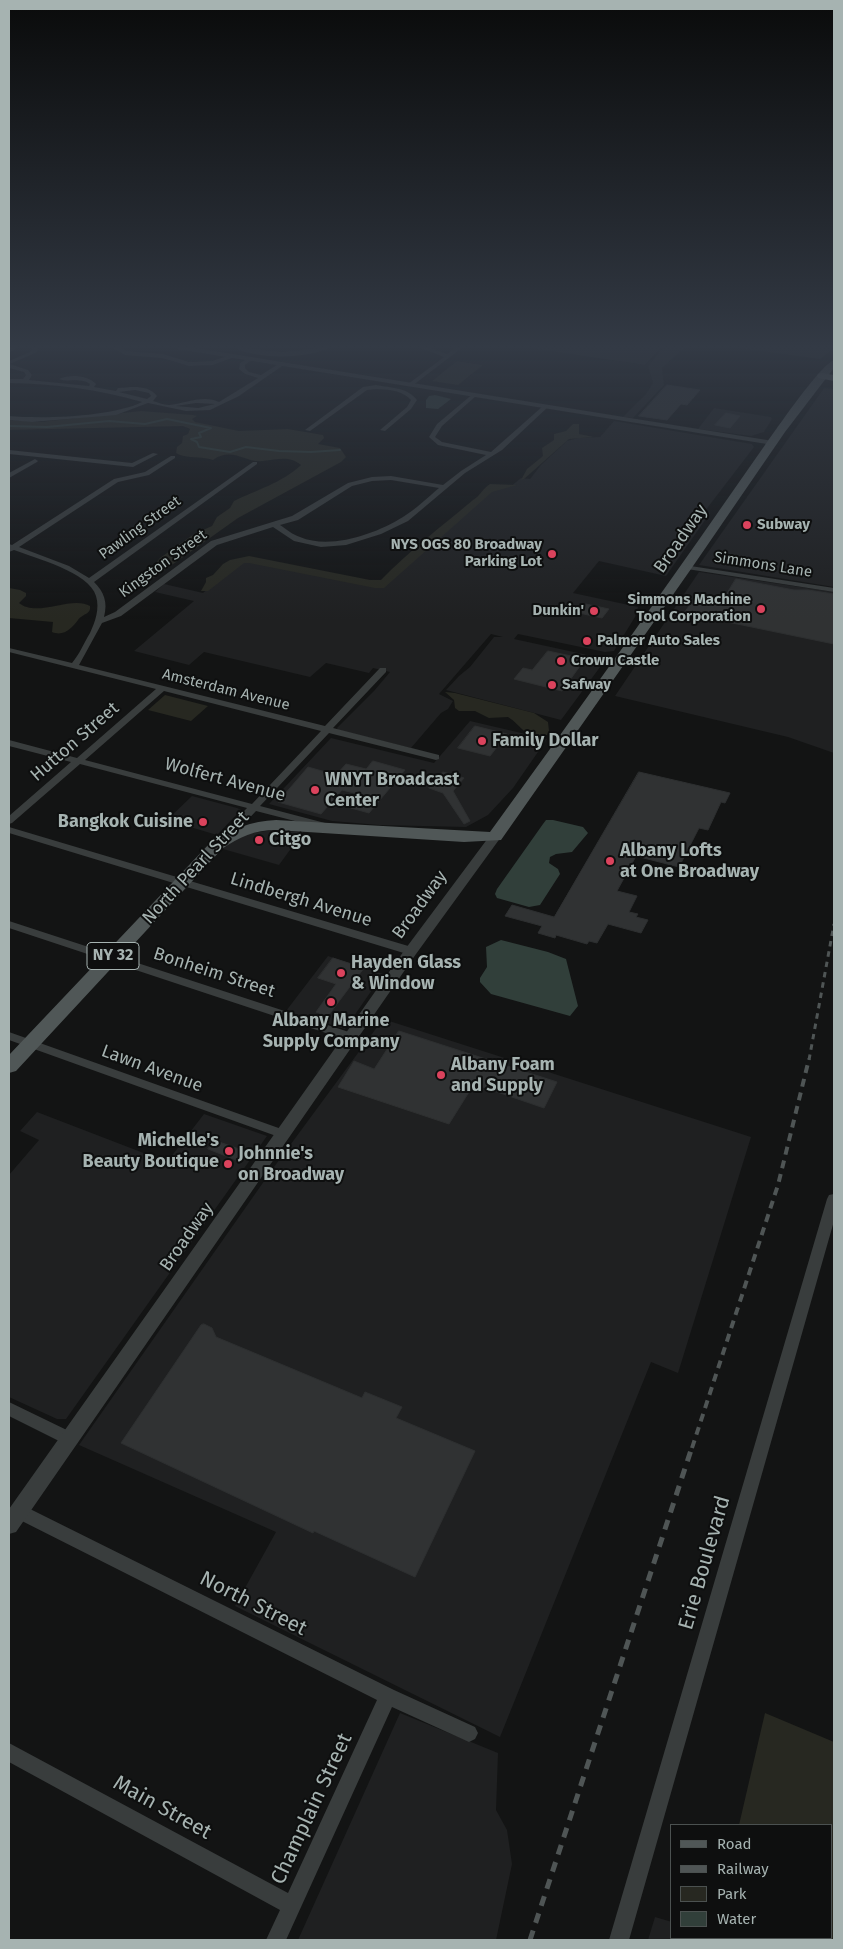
<!DOCTYPE html>
<style>
body{margin:0}
#map{position:relative;width:843px;height:1949px;overflow:hidden;background:#131414;font-family:"Fira Sans",sans-serif}
canvas{display:block}
.frame{position:absolute;inset:0;border:10px solid #a6b3b1;pointer-events:none}
.legend{position:absolute;left:670px;top:1824px;width:162px;height:115px;box-sizing:border-box;background:#0e0f0f;border:1px solid #4b5150;margin:0;padding:6px 9px;list-style:none;font-size:15px;color:#a6b3b1}
.legend li{display:flex;align-items:center;gap:10px;height:25px}
.legend b{width:25px;border:1px solid #4b5150}
</style>
<div id="map">
<canvas width="843" height="1949"></canvas>
<div class="frame"></div>
<ul class="legend">
<li><b style="height:6px;background:#505757"></b>Road</li>
<li><b style="height:6px;background:#4f5555"></b>Railway</li>
<li><b style="height:14px;background:#272821"></b>Park</li>
<li><b style="height:14px;background:#313f3a"></b>Water</li>
</ul>
</div>
<script>
const ctx = document.querySelector('canvas').getContext('2d');
ctx.lineJoin = 'round';
function paint(path, color) {
  ctx.fillStyle = color;
  ctx.fill(path, 'evenodd');
}
function trace(path, color, width, dash) {
  ctx.strokeStyle = color;
  ctx.lineWidth = width;
  ctx.lineCap = dash ? 'butt' : 'round';
  ctx.setLineDash(dash || []);
  ctx.stroke(path);
}
function label(font, color, halo, rows, align = 'center') {
  ctx.font = font + ' "Fira Sans",sans-serif';
  ctx.lineWidth = 4;
  ctx.setLineDash([]);
  ctx.textBaseline = 'middle';
  ctx.strokeStyle = halo;
  ctx.fillStyle = color;
  for (const [text, x, y, turn = 0] of rows) {
    ctx.save();
    ctx.translate(x, y);
    ctx.rotate((+turn || 0) * Math.PI / 180);
    ctx.textAlign = isNaN(turn) ? turn : align;
    if (halo) ctx.strokeText(text, 0, 0);
    ctx.fillText(text, 0, 0);
    ctx.restore();
  }
}
const built = new Path2D(`
 M525,347H661L645,365Z
 M664,347H685L662,368L664,385L633,418L623,417L646,394L653,383L648,366Z
 M733,347H834V348L820,359Z
 M824,388L834,389V587L699,565Z
 M714,408L771,417L772,419L764,432L751,436L698,429Z
 M614,421L752,444L754,447L705,511L710,513L666,576L599,561L573,593L638,607L635,617L614,651L605,652L518,634L514,639L606,659L561,720L446,690L459,676L470,667L494,637H503L491,634L439,694L453,701L448,709L441,713L411,748L338,730L337,728L374,691L390,672L373,668L369,673L326,663L310,677L204,652L189,665L134,651L194,601L155,592L164,584L203,593L243,560L381,585L498,485L510,487L521,478L530,479L541,465L567,441L578,438L600,437Z
 M699,572L834,592V753L788,737L615,696Z
 M470,721L547,739L513,788L488,815L466,827L379,825L332,821L269,804L331,738L434,763Z
 M192,796L237,808L241,810L217,835L167,820Z
 M273,830L303,832L279,865L223,849L234,840L245,834Z
 M328,956L383,974L345,1029L286,1011Z
 M383,1019L751,1137L678,1373L651,1362L500,1737L235,1606L276,1532L79,1445L274,1167Z
 M37,1112L167,1162L204,1114L267,1136L66,1419H57L9,1397V1175L39,1140L20,1131Z
 M400,1713L498,1753L496,1810L507,1830L512,1864L496,1940H298Z
 M655,1917L672,1922V1938H700L704,1940H648Z`);
const green = new Path2D(`
 M457,361L483,365L458,385L432,381Z
 M141,411L193,415L197,416L192,419L195,422L239,431L288,429L323,435L324,438L318,444L340,448L346,457L341,462L238,518L145,584H141L139,576L150,570L160,558L194,534L212,526L217,517L230,508L234,501C256,490 282,483 301,465C288,455 278,460 263,461C246,464 233,446 213,460C202,456 184,459 176,453L177,447L182,443L183,436L188,434L190,429L183,426L9,430V420L40,422Z
 M573,424H579V434L594,437L569,439L524,479L521,480L527,469L543,456L542,448L554,440V434L566,431Z
 M490,484L517,485L492,492L384,588H375L249,563H244L208,591H201L206,582V578L213,575L223,564L230,560L249,556L370,580H381C409,551 442,526 473,500C480,496 483,488 490,484Z
 M9,588L20,590L26,593V596L19,603C37,618 72,595 90,606C91,615 83,613 78,620C72,628 64,637 52,632L53,622L9,618Z
 M445,692L455,693L534,713L548,722L549,731L547,735C522,738 524,727 508,717L489,718L475,711H459L455,708L454,700Z
 M165,695L208,706L191,721L148,710Z
 M765,1713L834,1742V1940L826,1938H832V1825H739Z`);
const water = new Path2D(`
 M435,395L451,399L438,409L426,408V400L429,396Z
 M553,820L583,827L588,833L572,852L556,854L550,857L549,863L558,869L560,874L540,905L529,907L497,898L495,894L497,889L543,824L546,820Z
 M501,940L548,952L566,959L578,1006L570,1016L491,994L480,982V978L487,967L486,947Z`);
const stream = new Path2D(`
 M9,426L47,427L109,421L145,424L167,419L211,428L199,433L201,437L191,439L197,442L199,447L230,452L246,447L279,451L311,452L340,450`);
const building = new Path2D(`
 M667,385L700,390L687,405L681,404L667,420L639,416Z
 M726,413L740,416L730,428L715,425Z
 M736,579L794,590H808L834,594V644L684,613L694,599L720,604Z
 M586,604L609,609L602,618L579,613Z
 M548,651L585,659L562,691L514,679L523,668L532,670Z
 M475,726L507,734L490,756L458,748Z
 M373,761L405,770L369,813L351,808L362,795L342,790L321,814L278,802L308,767L336,775L346,764L366,769Z
 M443,772L464,778L453,791L470,821L464,824L443,793L429,788Z
 M639,772L730,793L725,803L721,802L708,830L699,828L679,867L636,856L617,891L637,896L629,912L638,914L636,917L648,920L641,933L608,924L597,943L589,941L587,944L556,935L555,938L538,933L542,926L505,916L512,905L554,917Z
 M333,958L364,968L328,1016L316,1012L336,984L318,978Z
 M399,1031L557,1082L544,1108L474,1084L449,1124L338,1087L354,1061L374,1069Z
 M215,1140L222,1143L242,1150L236,1160L208,1149Z
 M204,1324L212,1328L216,1337L362,1398L365,1392L402,1407L396,1418L475,1451L415,1577L314,1531L313,1533L121,1443L201,1325Z`);
const minor = new Path2D(`
 M32,347H38L37,352L10,364L28,370L32,375L29,380L89,386L90,384C80,377 69,383 59,379C69,374 88,375 96,384L94,387L116,391L118,388C131,387 148,384 157,396L153,401C157,402 164,405 169,405C183,404 204,394 219,402L258,378L245,374L239,369L240,363L248,358L253,359L245,365V368L249,372L261,375L280,363L285,364L239,396L210,410L186,411L148,403L116,415L32,422L9,420V416C43,419 112,417 142,402C98,389 54,384 9,383V379H23L26,375L24,372L9,368V361L30,352L32,350ZM135,390L149,393L151,396L147,399L119,392ZM196,403L215,404L198,408L176,406Z
 M112,347H119L126,351L163,354L189,362L212,361L234,354L237,356L213,365L189,366L162,358L125,355Z
 M233,347L282,352L331,347C309,359 255,360 233,347Z
 M419,347H427L447,354L457,347H463L412,386H408V384L444,357Z
 M376,385C391,388 407,387 417,400L411,409L385,431L380,430L407,407L411,400C402,389 380,388 367,390L310,431L305,430L363,387Z
 M474,393L476,394V396L442,426L435,437L442,442L491,452L543,406L548,407L502,450L465,473L408,521L381,534L346,545L321,547L294,541L273,527L217,545L121,616L102,623L79,665L325,726L380,668H386V672L333,728L439,755V759L436,760L329,733L260,806L325,823L327,825L325,827L322,828L256,811L225,844L221,845L216,842L217,840L247,808L80,764L12,823L9,824V816L71,762L9,746V740L77,758L156,689L9,652V648L72,663C79,655 84,643 90,633C95,622 100,609 96,596C89,572 35,558 14,550L9,552V544L12,545L114,479L145,472L171,456H175V458L149,475L118,482L19,547L69,566L89,578L253,462H257V464L94,582C104,592 108,602 104,617L115,612L211,541L292,516L348,483L372,477L391,476L443,485L461,471L486,455L438,445L429,437L437,424ZM391,480L439,488C427,498 416,509 403,517C376,534 330,550 300,537C293,535 286,529 280,525L298,520L352,486L372,481ZM164,691L321,731L252,804L85,760Z
 M9,450L132,463L153,453L158,454L133,467L9,454Z
 M35,459L38,461L37,462L9,478V473Z
 M684,565L834,588V592L687,569H684Z
 M9,827L415,948L417,951L415,954H407L9,833Z
 M9,921L355,1034L357,1037L355,1040H347L9,928Z
 M9,1032L287,1131L289,1134L287,1137H279L9,1040Z
 M834,1194V1221L629,1940H609L827,1199L829,1195Z
 M9,1402L75,1434L78,1439L75,1444L70,1446L65,1444L9,1416Z
 M18,1503L394,1690L475,1727L478,1733L475,1739L469,1742L392,1707L286,1940H266L280,1910L9,1762V1743L288,1893L377,1700L12,1516L10,1511L12,1506Z`);
const tertiary = new Path2D(`
 M174,347H189L773,441L777,443L773,445L177,349Z
 M495,833L501,837L416,954L16,1532L9,1534V1509L406,948L491,834Z`);
const secondary = new Path2D(`
 M18,347L9,353V347Z`);
const primary = new Path2D(`
 M834,360V368L785,432L691,569L501,840L464,842L276,830C255,830 239,837 222,849L16,1071L9,1073V1055L210,843C230,829 252,821 276,820L490,832C583,704 675,575 765,445C776,430 820,365 834,360Z`);
const motorway = new Path2D(`
 M822,373L834,375V381L818,378L817,376L818,374Z`);
const railFar2 = new Path2D(`
 M809,1060L834,924`);
const railFar1 = new Path2D(`
 M692,1448L778,1185L809,1059`);
const rail = new Path2D(`
 M530,1940L692,1447`);
const markers = [
 [747,525,5,"#db435d"],
 [552,554,5,"#db435d"],
 [761,609,5,"#db435d"],
 [594,611,5,"#db435d"],
 [587,641,5,"#db435d"],
 [561,661,5,"#db435d"],
 [552,685,5,"#db435d"],
 [482,741,5,"#db435d"],
 [315,790,5,"#db435d"],
 [203,822,5,"#db435d"],
 [259,840,5,"#db435d"],
 [610,861,5,"#db435d"],
 [341,973,5,"#db435d"],
 [331,1002,5,"#db435d"],
 [441,1075,5,"#db435d"],
 [229,1151,5,"#db435d"],
 [228,1164,5,"#db435d"]
];
const farPoinames = [
 ["Subway",757,525],
 ["NYS OGS 80 Broadway",542,545,"right"],
 ["Parking Lot",542,562,"right"],
 ["Simmons Machine",751,600,"right"],
 ["Tool Corporation",751,617,"right"],
 ["Dunkin'",584,611,"right"],
 ["Palmer Auto Sales",597,641],
 ["Crown Castle",571,661],
 ["Safway",562,685]
];
const farStreetnames = [
 ["Pawling Street",140,528,-36],
 ["Kingston Street",163,564,-36],
 ["Simmons Lane",763,565,9],
 ["Amsterdam Avenue",226,690,14]
];
const shields = [
 [113,956,52]
];
const shieldNames = [
 ["NY 32",113,956]
];
const streetNames = [
 ["Broadway",681,539,-55],
 ["Hutton Street",75,742,-41],
 ["Wolfert Avenue",225,780,15],
 ["North Pearl Street",196,868,-47],
 ["Lindbergh Avenue",301,900,17],
 ["Broadway",420,905,-54],
 ["Bonheim Street",214,973,18],
 ["Lawn Avenue",152,1069,20],
 ["Broadway",187,1237,-55]
];
const poiNames = [
 ["Family Dollar",492,741],
 ["WNYT Broadcast",325,780],
 ["Center",325,801],
 ["Bangkok Cuisine",193,822,"right"],
 ["Citgo",269,840],
 ["Albany Lofts",620,851],
 ["at One Broadway",620,872],
 ["Hayden Glass",351,963],
 ["& Window",351,984],
 ["Albany Marine",331,1021,"center"],
 ["Supply Company",331,1042,"center"],
 ["Albany Foam",451,1065],
 ["and Supply",451,1086],
 ["Michelle's",219,1141,"right"],
 ["Beauty Boutique",219,1162,"right"],
 ["Johnnie's",238,1154],
 ["on Broadway",238,1175]
];
const nearStreetnames = [
 ["Erie Boulevard",705,1563,-74],
 ["North Street",253,1604,27],
 ["Main Street",162,1808,29],
 ["Champlain Street",312,1809,-65]
];
paint(built, '#1f2021');
paint(green, '#272821');
paint(water, '#313f3a');
trace(stream, '#313f3a', 2);
paint(building, '#303233');
trace(building, '#2d2f30', 1);
paint(minor, '#393d3d');
paint(tertiary, '#393d3d');
paint(secondary, '#424848');
paint(primary, '#505757');
paint(motorway, '#616968');
trace(railFar2, '#4f5555', 3, [5.5, 5]);
trace(railFar1, '#4f5555', 4, [8, 6]);
trace(rail, '#4f5555', 5, [10, 8]);
const sky = ctx.createLinearGradient(0, 0, 0, 620);
sky.addColorStop(0, '#0a0b0b');
sky.addColorStop(0.56, '#333a45');
sky.addColorStop(1, '#333a4500');
ctx.fillStyle = sky;
ctx.fillRect(0, 0, 843, 620);
for (const [x, y, r, color] of markers) {
  const dot = new Path2D();
  dot.arc(x, y, r, 0, 2 * Math.PI);
  ctx.fillStyle = color;
  ctx.fill(dot);
  trace(dot, '#0e0f0f', 2);
}
label('bold 15px', '#a6b3b1', '#0e0f0f', farPoinames, 'left');
label('15px', '#a6b3b1', '#0e0f0f', farStreetnames);
for (const [x, y, w] of shields) {
  const box = new Path2D();
  box.roundRect(x - w / 2, y - 13.5, w, 27, 4);
  ctx.fillStyle = '#0e0f0f';
  ctx.fill(box);
  trace(box, '#a6b3b1', 1);
}
label('bold 16px', '#a6b3b1', null, shieldNames);
label('18px', '#a6b3b1', '#0e0f0f', streetNames);
label('bold 18px', '#a6b3b1', '#0e0f0f', poiNames, 'left');
label('21px', '#a6b3b1', '#0e0f0f', nearStreetnames);
</script>
